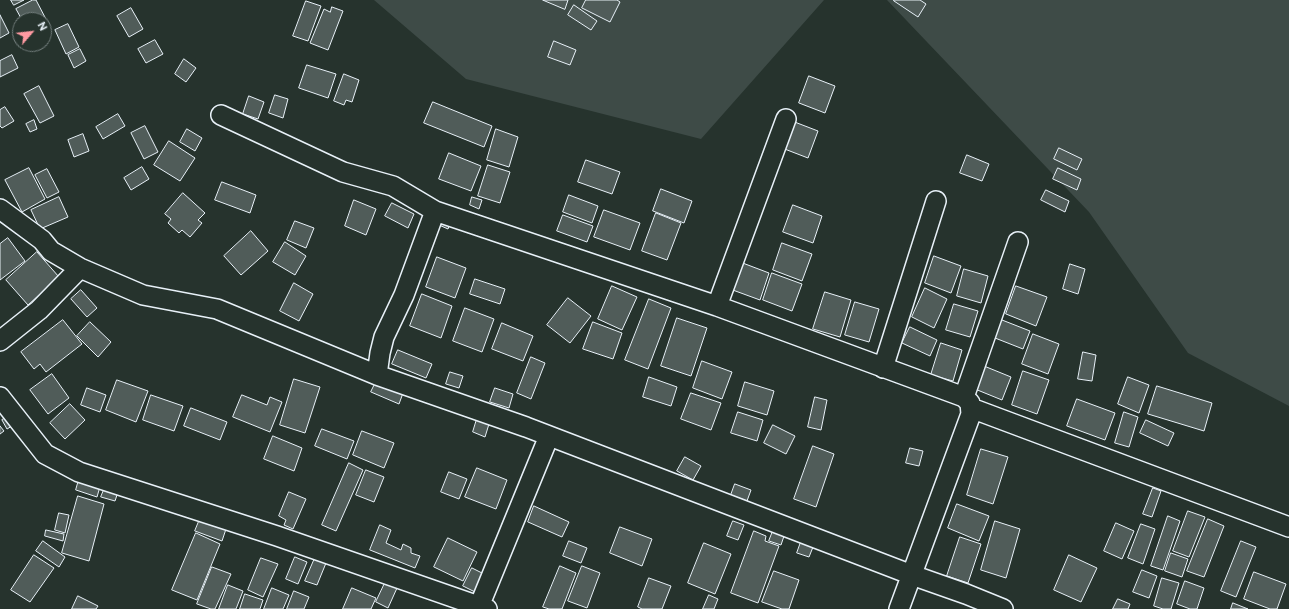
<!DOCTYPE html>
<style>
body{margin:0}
#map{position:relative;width:1289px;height:609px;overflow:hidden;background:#26332d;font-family:"Balsamiq Sans",sans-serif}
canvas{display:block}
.north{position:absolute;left:12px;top:12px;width:40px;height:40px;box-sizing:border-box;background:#26332d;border:1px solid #747f7e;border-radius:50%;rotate:62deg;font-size:11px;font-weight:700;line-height:16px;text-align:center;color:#e8f1f8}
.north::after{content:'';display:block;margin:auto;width:14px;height:18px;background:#ff9aa2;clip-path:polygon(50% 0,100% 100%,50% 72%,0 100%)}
</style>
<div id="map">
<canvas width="1289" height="609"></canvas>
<div class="north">N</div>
</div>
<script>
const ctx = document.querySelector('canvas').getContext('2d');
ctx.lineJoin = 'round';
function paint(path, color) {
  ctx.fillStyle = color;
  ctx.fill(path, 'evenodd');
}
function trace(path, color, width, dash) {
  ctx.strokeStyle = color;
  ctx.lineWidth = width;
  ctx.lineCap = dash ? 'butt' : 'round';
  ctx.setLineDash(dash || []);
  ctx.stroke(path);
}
const green = new Path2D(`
 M374,0H824L701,139L466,79Z
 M887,0H1289V406L1188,353L1089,212Z`);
const building = new Path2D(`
 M11,0H24L14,5Z
 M33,0H36L49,25L44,27V20H22L16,9Z
 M543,0H568L565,9Z
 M586,0H617L620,2L610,22L582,8Z
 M894,0H920L926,4L918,17L894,1Z
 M306,1L321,6L308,41L293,36Z
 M574,5L597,21L591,30L568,15Z
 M332,7L343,11L328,50L310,43L324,9L330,12Z
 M131,8L143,29L129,37L117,16Z
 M0,15L9,33L0,38Z
 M68,24L79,47L66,54L55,30Z
 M155,40L163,54L146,63L138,49Z
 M554,41L576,50L570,65L548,57Z
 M80,49L86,61L74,68L68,55Z
 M12,55L18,68L0,77V61Z
 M184,59L196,68L186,82L175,74Z
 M307,65L336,74L328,98L299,88Z
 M344,74L359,80L352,102L346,100L344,105L334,101Z
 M809,76L835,86L825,113L799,103Z
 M39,86L54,116L40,123L24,94Z
 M275,95L288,99L283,118L269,113Z
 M249,96L264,102L258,119L243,114Z
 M433,102L492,126L484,147L424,123Z
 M5,107L14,121L2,128L0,126V110Z
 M118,114L125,126L103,139L96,127Z
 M34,120L37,129L30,132L26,124Z
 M792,121L818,131L808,158L782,148Z
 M145,126L158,152L144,159L131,133Z
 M187,129L202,138L195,151L180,142Z
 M496,129L518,137L509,167L487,160Z
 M83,134L89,151L74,157L68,140Z
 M169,141L195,158L180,181L154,165Z
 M1059,148L1082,159L1077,170L1054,159Z
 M449,153L481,166L471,191L439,179Z
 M967,155L989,164L982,181L960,173Z
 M586,160L620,172L612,194L578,182Z
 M488,165L510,172L500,203L478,196Z
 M142,167L149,179L131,190L124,178Z
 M29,168L45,199L22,212L5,180Z
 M1058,168L1081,179L1077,190L1053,179Z
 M47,169L59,192L47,198L35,175Z
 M222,182L256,195L250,213L215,200Z
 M661,189L692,201L684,223L653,211Z
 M1046,190L1069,201L1065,212L1041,200Z
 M183,193L205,213L198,220L202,223L190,237L182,230L179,233L168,223L171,219L165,214Z
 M569,195L598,206L592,223L563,212Z
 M59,197L68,217L40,229L31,210Z
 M472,197L482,200L479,209L470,205Z
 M354,200L376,209L366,235L345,226Z
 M392,203L414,214L408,228L385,216Z
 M793,205L822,216L813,243L783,232Z
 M604,210L640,223L630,250L594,237Z
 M656,213L681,223L667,260L642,251Z
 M563,215L593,226L587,242L557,231Z
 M441,217L451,220L448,229L439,225Z
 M295,221L314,228L306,248L287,240Z
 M251,231L268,251L241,275L224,256Z
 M8,238L25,261L0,280V244Z
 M285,242L306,256L295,275L273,262Z
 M782,243L812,254L802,281L773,270Z
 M37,252L59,277L28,305L6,280Z
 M934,256L961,266L951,293L925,283Z
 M437,257L466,268L455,298L426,287Z
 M740,262L769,273L760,300L730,289Z
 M1070,264L1085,269L1078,294L1063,289Z
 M964,269L988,276L981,303L957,296Z
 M772,273L802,284L792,311L763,300Z
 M475,279L505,289L500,304L470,294Z
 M294,283L313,294L299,321L280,311Z
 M612,286L637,297L622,330L598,319Z
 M1016,286L1047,297L1036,326L1006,314Z
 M925,288L947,299L934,328L912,317Z
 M81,290L97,308L87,317L71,299Z
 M825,292L851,300L840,337L813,329Z
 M422,294L452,306L441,338L410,326Z
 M568,298L591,316L570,343L547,325Z
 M649,299L671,308L648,369L625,360Z
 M855,302L879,309L869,342L845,335Z
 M954,304L978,311L970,337L946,330Z
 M465,308L494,319L482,352L453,341Z
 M677,318L707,328L691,376L661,366Z
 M63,320L82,344L46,372L40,364L34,369L21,352Z
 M1002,320L1030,331L1023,349L995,338Z
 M90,322L111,342L98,357L77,336Z
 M593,322L622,333L613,359L583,349Z
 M502,323L533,336L523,361L492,349Z
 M910,327L937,340L930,356L902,343Z
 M1033,334L1059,344L1048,374L1022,364Z
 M941,343L962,350L953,381L931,375Z
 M398,350L432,364L426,378L392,364Z
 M1083,352L1096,355L1092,381L1078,379Z
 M531,357L545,363L531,399L517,393Z
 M702,361L732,372L722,399L693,388Z
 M984,366L1011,377L1002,400L975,389Z
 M1023,371L1049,380L1037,414L1012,405Z
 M450,372L463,376L459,388L446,384Z
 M52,374L69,398L48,414L30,390Z
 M649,377L677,387L671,406L643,397Z
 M1128,377L1149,385L1139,413L1118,404Z
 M294,379L320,387L305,433L280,425Z
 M117,380L148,391L136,422L106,410Z
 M376,382L403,393L399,404L371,392Z
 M745,382L774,391L767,415L738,406Z
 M1157,386L1212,403L1204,431L1148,414Z
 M87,388L106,395L100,412L81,405Z
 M495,388L513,394L509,408L490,402Z
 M691,393L721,403L711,430L681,419Z
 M151,395L183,406L174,431L143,420Z
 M242,395L267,405L270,397L282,402L270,432L233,417Z
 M815,397L827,400L821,430L808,427Z
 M1077,399L1115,413L1105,440L1067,426Z
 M70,404L85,420L65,439L50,423Z
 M191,408L227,422L220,440L184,426Z
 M738,412L763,420L757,441L731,433Z
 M1124,412L1138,417L1129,447L1115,443Z
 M11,415L17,423L7,429L2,420Z
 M477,419L489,424L485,437L473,432Z
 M1146,420L1174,433L1168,446L1140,433Z
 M773,425L795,436L786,454L764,443Z
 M0,426L4,431L0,434Z
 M322,429L354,441L347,459L315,446Z
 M362,431L394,443L384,468L353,455Z
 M273,436L302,448L294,471L264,459Z
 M813,446L834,454L816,507L794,499Z
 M910,448L923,451L919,466L906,463Z
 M981,449L1008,457L993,504L967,495Z
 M685,457L701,466L693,480L677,471Z
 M349,463L363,470L336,531L322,525Z
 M477,468L507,480L496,509L465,497Z
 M366,470L384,477L374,502L356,495Z
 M449,472L467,479L459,499L441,492Z
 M80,476L101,483L97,497L76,490Z
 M735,484L751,490L747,501L731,495Z
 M106,485L119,489L115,501L101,497Z
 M1153,488L1161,491L1152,517L1143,514Z
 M289,492L306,499L293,529L284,525L286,520L279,516Z
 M78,496L104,504L89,561L62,553Z
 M957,504L989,516L979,541L948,528Z
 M534,506L569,522L562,537L528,522Z
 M1188,511L1205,517L1189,557L1173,551Z
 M59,513L69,515L65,533L55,530Z
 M1168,516L1180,521L1163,570L1151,566Z
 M200,519L226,529L222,541L195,531Z
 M1208,519L1224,526L1204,577L1187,571Z
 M733,521L744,525L738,540L727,536Z
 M995,521L1020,529L1006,578L981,570Z
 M1116,523L1134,531L1122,559L1104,551Z
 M1141,524L1155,529L1143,564L1128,558Z
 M380,525L391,530L386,543L401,550L403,544L411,548V553L420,556L415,568L370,550Z
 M620,527L652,539L642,566L610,553Z
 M46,530L64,534L63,541L45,536Z
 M754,531L766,536L765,541L779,546L758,603L731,593Z
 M773,531L784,536L781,545L769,541Z
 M196,533L220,544L197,600L172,590Z
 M960,537L981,544L968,583L947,576Z
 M448,538L477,552L463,581L434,567Z
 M43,541L65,557L59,567L36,551Z
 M569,541L587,548L581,563L563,556Z
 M1241,541L1256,547L1236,597L1221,591Z
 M801,542L813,547L809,557L797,553Z
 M704,543L731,554L715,594L688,583Z
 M1171,553L1188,559L1182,577L1165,571Z
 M34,555L54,568L30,602L11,590Z
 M1069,555L1097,568L1081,602L1054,590Z
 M295,557L307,562L298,584L286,579Z
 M261,558L278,564L263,597L248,590Z
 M315,558L326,563L317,585L305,581Z
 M560,566L576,573L562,609H549L543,607Z
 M582,566L600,573L587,608L568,601Z
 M212,567L231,574L215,609H211L197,604Z
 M472,568L484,574L475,592L463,586Z
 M1142,570L1157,576L1149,598L1133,592Z
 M774,571L799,580L789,609H782L762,602Z
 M1254,572L1286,584L1277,609H1270L1244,599Z
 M649,578L671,586L662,609H642L638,607Z
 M1162,578L1179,583L1171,609H1163L1154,606Z
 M1185,581L1204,588L1197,609H1190L1177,604Z
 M385,583L397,588L388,608L376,602Z
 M228,585L243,591L236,609H219Z
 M272,588L289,595L283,609H264Z
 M352,588L376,598L371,609H343Z
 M294,591L309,597L304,609H287Z
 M245,594L263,600L260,609H240Z
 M709,595L718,599L714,609H703Z
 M78,596L98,606L96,609H72Z
 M1118,599L1130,604L1128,609H1113Z
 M1233,603L1248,609H1231Z`);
const minor = new Path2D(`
 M221,115L343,172L393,186L435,211L404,295L384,337L380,353L377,375
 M0,209L42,240L51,251L80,268L143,295L217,309L377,375L526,427L912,575L966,594L1003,609
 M435,211L717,306L964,397L970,403L971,414L899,609
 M717,306L786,119
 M0,341L39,310L80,268
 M883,368L936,201
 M0,397L45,454L79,472L277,536L487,609
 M964,397L1018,242
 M971,408L1289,527
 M478,609L549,436`);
paint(green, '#3e4b47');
paint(building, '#505c59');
trace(building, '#e8f1f8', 1);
trace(minor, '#e8f1f8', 22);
trace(minor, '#26332d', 19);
</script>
